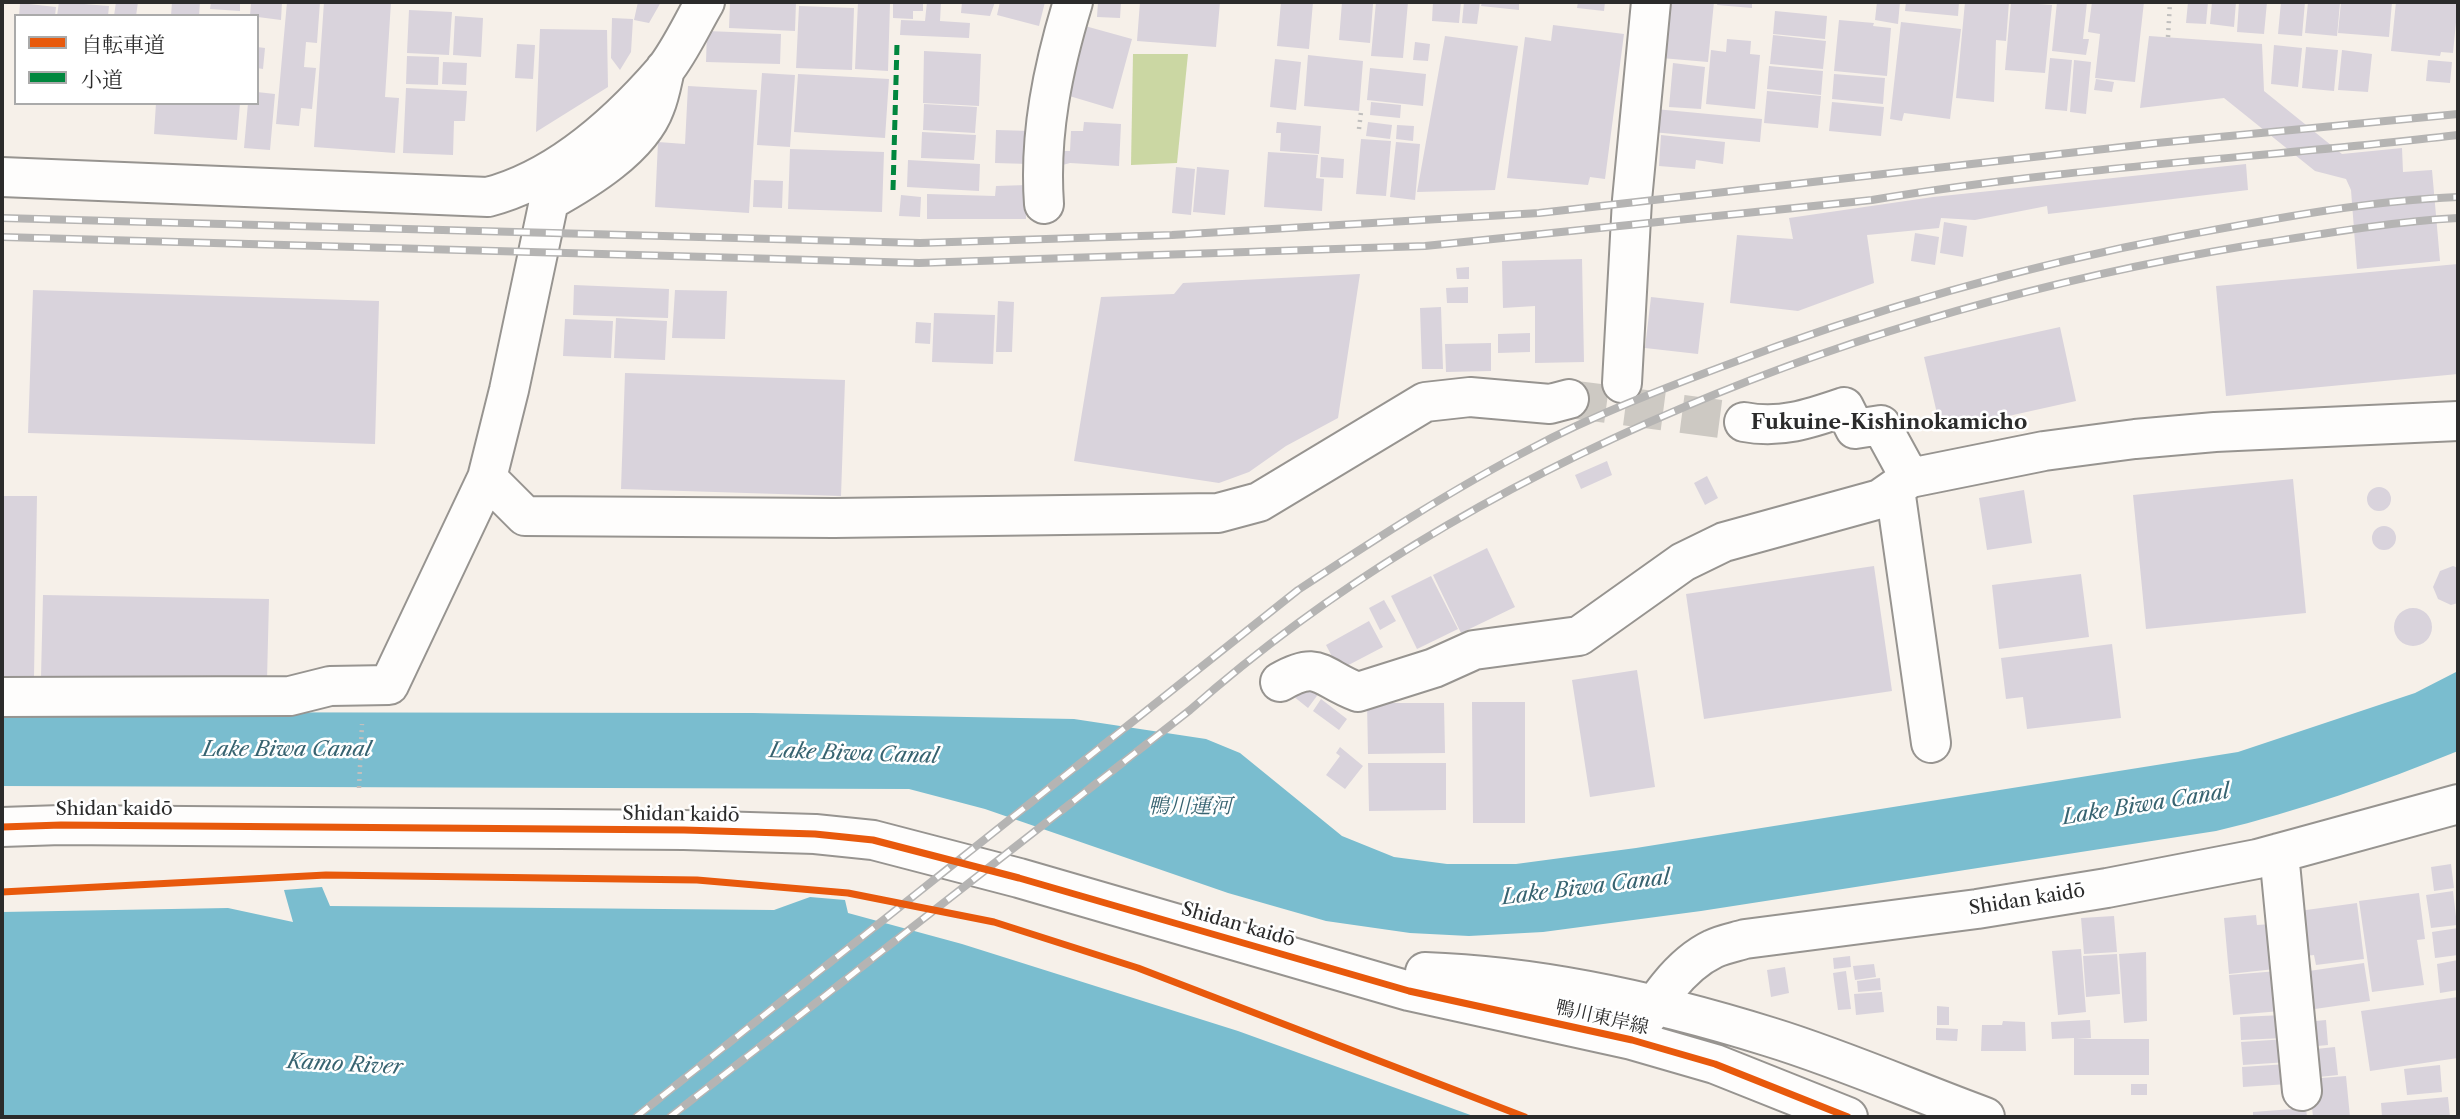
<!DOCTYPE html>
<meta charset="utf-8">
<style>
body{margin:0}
#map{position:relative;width:2460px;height:1119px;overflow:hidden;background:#f6f0e9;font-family:"Libre Caslon Text","Noto Serif JP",serif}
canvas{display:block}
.frame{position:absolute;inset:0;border:4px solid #2b2b2b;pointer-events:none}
.legend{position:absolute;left:14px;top:14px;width:245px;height:91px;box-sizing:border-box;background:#fff;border:2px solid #aaa;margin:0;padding:9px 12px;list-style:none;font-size:21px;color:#2b2b2b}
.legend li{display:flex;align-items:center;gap:14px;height:35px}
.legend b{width:35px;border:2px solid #aaa}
</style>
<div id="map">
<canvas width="2460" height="1119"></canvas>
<div class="frame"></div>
<ul class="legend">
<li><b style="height:9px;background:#e8590c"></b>自転車道</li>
<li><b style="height:9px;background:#00873e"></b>小道</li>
</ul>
</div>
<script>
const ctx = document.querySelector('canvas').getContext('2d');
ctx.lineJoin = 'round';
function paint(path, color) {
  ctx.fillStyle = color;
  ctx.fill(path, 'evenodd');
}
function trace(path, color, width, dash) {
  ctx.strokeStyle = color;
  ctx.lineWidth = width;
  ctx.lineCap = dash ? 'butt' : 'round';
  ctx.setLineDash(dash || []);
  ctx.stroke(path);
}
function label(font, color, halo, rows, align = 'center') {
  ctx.font = font + ' "Libre Caslon Text","Noto Serif JP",serif';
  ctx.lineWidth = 5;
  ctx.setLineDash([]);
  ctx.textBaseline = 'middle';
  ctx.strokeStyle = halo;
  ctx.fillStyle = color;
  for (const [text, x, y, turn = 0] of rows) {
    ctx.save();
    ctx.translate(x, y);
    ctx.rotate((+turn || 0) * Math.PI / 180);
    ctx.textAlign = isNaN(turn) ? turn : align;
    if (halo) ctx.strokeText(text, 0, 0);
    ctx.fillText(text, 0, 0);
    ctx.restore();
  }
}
const green = new Path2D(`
 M1133,54H1188L1177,163L1131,165Z`);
const water = new Path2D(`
 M2458,671V751C2379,783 2300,811 2216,831L1701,911L1543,932L1469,936L1410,933L1326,921L1228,893L985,809L909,789L2,786V712L753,713L1074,719L1206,739L1240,753L1342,836L1394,857L1447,864H1516L1636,848L2238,752L2415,693Z
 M322,887L330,906L774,910L810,897L845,900L848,913L962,944L1238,1031L1476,1117H2V912L228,908L293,922L284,890Z`);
const building = new Path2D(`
 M59,2L109,6L108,16H57Z
 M116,2H138L136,16H114Z
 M172,2H200L199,16H171Z
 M211,2H240V11L210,9Z
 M251,2H282L281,20L250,16Z
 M287,2H320L317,43L306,42L304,67L316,68L312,109L301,108L299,126L276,124Z
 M324,2H391L385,97L399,98L395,153L314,147Z
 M638,2H661L649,23L634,20Z
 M730,2H796L795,31L729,28Z
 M858,2L890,3L888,71L855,69Z
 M893,2H923V11H913V19L893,18Z
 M927,2H941L940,21L970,23L969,38L900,35L901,20L925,21Z
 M962,2H995L990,16L961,13Z
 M1000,2H1045L1039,26L997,15Z
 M1098,2H1121L1120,18L1097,17Z
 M1140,2H1220L1216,47L1137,41Z
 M1281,2H1313L1309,49L1277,46Z
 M1342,2L1373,4L1370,43L1339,40Z
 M1376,2H1408L1403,58L1371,56Z
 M1433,2H1461L1459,23L1432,21Z
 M1464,2H1480L1477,24L1462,23Z
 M1482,2H1519V10L1481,6Z
 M1578,2H1605L1604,11L1577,8Z
 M1666,2H1714L1708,62L1661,58Z
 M1718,2H1752V8L1717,5Z
 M1877,2H1900L1898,24L1875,20Z
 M1906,2H1959L1958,16L1905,11Z
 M1965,2H2009L2006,41L1996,40L1994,102L1956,98Z
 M2011,2L2052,5L2045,73L2005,70Z
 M2057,2H2087L2083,39H2089L2086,55L2052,51Z
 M2092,2H2144L2135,82L2095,78L2100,34L2088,32Z
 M2188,2H2208L2206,24L2186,23Z
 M2212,2H2236L2234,27L2210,24Z
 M2239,2H2267L2264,34L2237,32Z
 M2281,2H2305L2302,36L2278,34Z
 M2308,2L2340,3L2337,36L2305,33Z
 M2341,2H2392L2389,37L2338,33Z
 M2396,2H2458L2453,53L2441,52L2440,56L2391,51Z
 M20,3L56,7L55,16H19Z
 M799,6L854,8L852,70L796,68Z
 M409,10L452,12L449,55L407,53Z
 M1775,11L1827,16L1825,39L1773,34Z
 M455,16L483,18L481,57L453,55Z
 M612,18L633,19L631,52L620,70L611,58Z
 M1839,20L1874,23L1873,26L1891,28L1887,76L1834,71Z
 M1901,22L1961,29L1950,119L1904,113L1902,121L1890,119Z
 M1553,25L1624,34L1605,179L1590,177L1588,185L1507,178L1525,37L1551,41Z
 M1085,26L1132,39L1113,109L1066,95Z
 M540,29L607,30L608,87L536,132Z
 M707,31L781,34L780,64L706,62Z
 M1773,35L1826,41L1823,69L1770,64Z
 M1445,36L1518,46L1495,190L1417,192Z
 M2149,36L2262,44L2264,91L2342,154L2402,148L2403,172L2432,170L2440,261L2357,269L2351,190L2346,179L2315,171L2224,98L2140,108Z
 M1727,39L1751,41L1750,54L1760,55L1755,109L1706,104L1711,50L1726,52Z
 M1415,42L1430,44L1428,61L1413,60Z
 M517,44L535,45L533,79L515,78Z
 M2274,45L2302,48L2298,87L2271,84Z
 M257,47L265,48L263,69L257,68Z
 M2306,47L2338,50L2334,91L2302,88Z
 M2342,50L2372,54L2368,92L2338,90Z
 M924,51L981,54L979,106L923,103Z
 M1308,55L1363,61L1359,111L1304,106Z
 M407,56L439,57L438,85L406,84Z
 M2050,58L2072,60L2067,111L2045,109Z
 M1275,59L1301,62L1296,110L1270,107Z
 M2074,60L2091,62L2086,114L2070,112Z
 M2428,60L2452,62L2450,83L2426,81Z
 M443,62L467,63L466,85L442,84Z
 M1673,63L1705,67L1701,109L1669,107Z
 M1769,66L1823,71L1821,95L1767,89Z
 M1370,68L1426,74L1423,106L1367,100Z
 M762,73L795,75L790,147L757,145Z
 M798,74L889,79L885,138L794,132Z
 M1834,74L1885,78L1883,104L1832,99Z
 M2096,79L2114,82L2112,92L2094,90Z
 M688,86L757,90L749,213L655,207L658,142L685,144Z
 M406,88L467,91L465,121H454L453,155L403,153Z
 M1767,91L1821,96L1818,128L1764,123Z
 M257,92L275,94L270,150L244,148L248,103H257Z
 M1371,102L1401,105L1400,118L1370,115Z
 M1832,102L1884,107L1881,136L1829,131Z
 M156,103H240L237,140L154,134Z
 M924,104L977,107L975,133L923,130Z
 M1655,109L1762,119L1760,142L1652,132Z
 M1084,122L1121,124L1119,166L1070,163L1055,167L1053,151H1070L1071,131H1083Z
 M1277,122L1321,126L1319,154L1280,151L1281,133H1276Z
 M1368,122L1392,125L1390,139L1366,136Z
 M1397,125L1414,126L1413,141L1396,139Z
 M996,130L1031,131L1029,164L995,163Z
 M922,132L976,135L974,160L921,158Z
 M1661,135L1725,142L1723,164L1696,160L1695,169L1659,166Z
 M1361,139L1391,141L1386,196L1356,194Z
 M1396,142L1420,144L1415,200L1390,197Z
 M790,149L884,152L882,212L788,209Z
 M1268,152L1318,155L1316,178L1324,179L1322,211L1264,207Z
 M1321,157L1344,159L1343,178L1320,177Z
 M908,160L980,164L979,191L907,187Z
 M2246,164L2248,190L2048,214L2047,206L1975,220L1941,218L1939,228L1867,235L1874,283L1798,311L1730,303L1737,235L1793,239L1789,218L1933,197Z
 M1176,167L1195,169L1191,215L1172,213Z
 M1197,167L1229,170L1225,215L1193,212Z
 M754,180L783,181L782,208L753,207Z
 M1027,185L1026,219H927V194L995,196L996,186Z
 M901,195L921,197L920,217L899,216Z
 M1944,222L1967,226L1963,257L1940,253Z
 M1915,233L1939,237L1935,265L1911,261Z
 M1582,259L1584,362L1535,363V306L1503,308L1502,261Z
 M2458,264V374L2226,396L2216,286Z
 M1469,267V279H1457L1456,268Z
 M1360,274L1338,418L1286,446L1249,472L1219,483L1074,461L1101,297L1174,294L1183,283Z
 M574,285L669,289L668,318L573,315Z
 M1468,287V303H1447L1446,288Z
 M33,290L379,301L375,444L28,433Z
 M675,290L727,291L725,339L672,338Z
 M1651,297L1704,303L1698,354L1645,348Z
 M998,301L1014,302L1012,352H996Z
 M1441,307L1443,369H1422L1420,308Z
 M934,313L995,315L993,364L932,362Z
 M616,318L667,321L665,360L614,358Z
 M565,319L613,321L611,358L563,356Z
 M916,322L931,323L930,344L915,343Z
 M2060,327L2076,401L1941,431L1924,357Z
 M1530,333V352L1498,353V334Z
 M1491,343V371L1446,372L1445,344Z
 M625,373L845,380L841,496L621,489Z
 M1607,461L1612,475L1581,489L1575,475Z
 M1707,476L1718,498L1705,505L1694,483Z
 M2293,479L2306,613L2146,629L2133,495Z
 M2367 499a12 12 0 1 1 24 0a12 12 0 1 1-24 0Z
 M2024,490L2032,543L1987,550L1979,498Z
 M2,496H37L34,677H2Z
 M2372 538a12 12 0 1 1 24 0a12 12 0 1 1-24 0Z
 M1487,548L1515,607L1461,633L1433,575Z
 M1874,566L1892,691L1704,719L1686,594Z
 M2453,566L2458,568V603L2451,605L2438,599L2433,587L2440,571Z
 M2081,574L2089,637L1999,649L1992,585Z
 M1431,576L1458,629L1417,649L1391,596Z
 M43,595L269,599L267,680L41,677Z
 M1384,600L1396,621L1380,630L1369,608Z
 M2394 627a19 19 0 1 1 38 0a19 19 0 1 1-38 0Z
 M1369,621L1383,647L1339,670L1326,645Z
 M2112,644L2121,718L2027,729L2023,697L2006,699L2001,658Z
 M1637,670L1655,787L1590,797L1572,680Z
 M1325,685L1308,708L1283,688Z
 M1321,699L1347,719L1339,730L1313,711Z
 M1472,702H1525V823H1473Z
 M1367,703H1444L1445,753L1368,754Z
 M1340,747L1363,766L1345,789L1326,775L1340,756L1336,753Z
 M1368,763H1446V810L1369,811Z
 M2451,864L2454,888L2434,891L2431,867Z
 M2453,891L2457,925L2431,928L2426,895Z
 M2419,893L2425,939L2417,940L2424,985L2372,992L2359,901Z
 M2357,903L2364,959L2316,965L2314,955L2305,956L2299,911Z
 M2256,915L2257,925L2272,924L2275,969L2229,974L2224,918Z
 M2114,916L2117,952L2084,954L2081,918Z
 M2458,928V955L2435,958L2432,932Z
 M2081,949L2086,1012L2058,1015L2052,951Z
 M2146,952L2147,1021L2124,1023L2119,954Z
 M2117,954L2120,994L2086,997L2083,956Z
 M1850,956L1851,967L1834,969L1833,958Z
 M2458,960V990L2440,993L2437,964Z
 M2364,963L2370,1001L2308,1010L2302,972Z
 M1874,964L1876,977L1855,980L1853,966Z
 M1785,967L1789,993L1771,997L1767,970Z
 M1846,971L1851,1009L1838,1010L1833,973Z
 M2278,971L2281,1011L2233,1015L2229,975Z
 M1880,978L1881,990L1858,992L1857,981Z
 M1882,992L1884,1012L1856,1015L1854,994Z
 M2458,997V1058L2370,1071L2361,1011Z
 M1937,1006L1949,1007V1025H1937Z
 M2283,1015L2284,1038L2241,1040L2240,1017Z
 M2090,1020L2091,1038L2076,1039H2149V1075H2074V1038L2052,1039L2051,1022Z
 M2326,1020L2328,1045L2307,1047L2305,1022Z
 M2003,1021L2025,1022L2026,1051H1981L1982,1025H2002Z
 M1936,1028L1958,1029L1957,1041L1936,1040Z
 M2287,1039L2288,1062L2243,1065L2241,1042Z
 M2335,1047L2338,1075L2309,1078L2306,1050Z
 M2287,1064L2288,1084L2243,1087L2242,1067Z
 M2440,1065L2442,1092L2407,1095L2404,1069Z
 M2346,1076L2350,1117H2313L2309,1079Z
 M2131,1084H2147V1095H2131Z
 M2448,1097L2450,1117H2382L2381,1103Z
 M2306,1108L2307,1117H2253V1112Z`);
const minorTunnel = new Path2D(`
 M1569,399L1744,422`);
const path = new Path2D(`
 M2168,37L2170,2
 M1359,129L1361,112
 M359,788L362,724`);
const minor = new Path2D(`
 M2,177L488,197C557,179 618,124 664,71C680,51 692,24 705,2
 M1044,204C1039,134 1053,68 1073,2
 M1622,383L1632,200L1651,2
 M1744,422C1780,429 1809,419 1844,407L1855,429L1881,425L1910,478
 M487,478L525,516L834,518L1218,513L1259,502L1425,402L1470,397L1550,404L1569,399
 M1895,489L1931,743
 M1280,682C1320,659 1320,678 1358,692L1434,668L1474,650L1579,636L1683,562L1724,542L1880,499L1910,478L2044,451L2135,439L2215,432L2458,421
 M2,697L290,696L330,686L389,685L487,478L509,390L549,201C585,181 640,148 655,107C660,95 662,82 665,69
 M2,827L61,825L684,830L815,834L873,840L1019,878L1409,991L1632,1040L1715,1064L1848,1117
 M2279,853L2302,1091
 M1425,972C1543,976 1658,1002 1770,1037C1842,1059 1914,1091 1985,1117
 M1632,1040C1652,1008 1677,966 1713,949C1723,944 1735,942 1745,939L1977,909L2107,888L2257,859L2458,804`);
const rail = new Path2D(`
 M2,218L920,243L1172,235L1539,213L2157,143L2458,114
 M2,237L919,263L1425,246L1872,200C2066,167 2263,158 2458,135
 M636,1117L1298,590C1374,540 1451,490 1532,448C1592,416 1657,391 1721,367C1870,310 2024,266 2181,236C2273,219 2365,201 2458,197
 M670,1117L1190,710C1475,458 1873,308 2245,246C2316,235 2387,222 2458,218`);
const quiet = new Path2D(`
 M893,190L897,44`);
const cycleway = new Path2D(`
 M2,827L61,825L684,830L815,834L873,840L1019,878L1409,991L1632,1040L1715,1064L1848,1117
 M2,892L326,875L697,880L848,893L994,922L1138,968L1525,1117`);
const streetNames = [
 ["Shidan kaidō",114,810],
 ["Shidan kaidō",681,815,1],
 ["Shidan kaidō",2027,900,-9],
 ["Shidan kaidō",1238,925,16],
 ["鴨川東岸線",1602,1018,13]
];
const neighbourhoodNames = [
 ["Fukuine-Kishinokamicho",1889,423]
];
const waterNames = [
 ["Lake Biwa Canal",287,750],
 ["Lake Biwa Canal",854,754,2],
 ["Lake Biwa Canal",2146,805,-9],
 ["鴨川運河",1190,807],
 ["Lake Biwa Canal",1586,888,-7],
 ["Kamo River",345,1065,3]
];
paint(green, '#cbd7a3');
paint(water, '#7abdcf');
paint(building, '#d9d3dc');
trace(minorTunnel, '#cdc9c3', 38, [38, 19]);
trace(minor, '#979490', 42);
trace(path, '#c0bfbe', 4.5, [2, 5]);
trace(minor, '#fefdfc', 38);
trace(rail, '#b5b4b3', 8);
trace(rail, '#fff', 5, [16]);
trace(quiet, '#00873e', 5, [10, 5]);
trace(cycleway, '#e8590c', 7);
label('19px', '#2b2b2b', '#fff', streetNames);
label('bold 21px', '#2b2b2b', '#fff', neighbourhoodNames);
label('italic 21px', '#376370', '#fff', waterNames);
</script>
